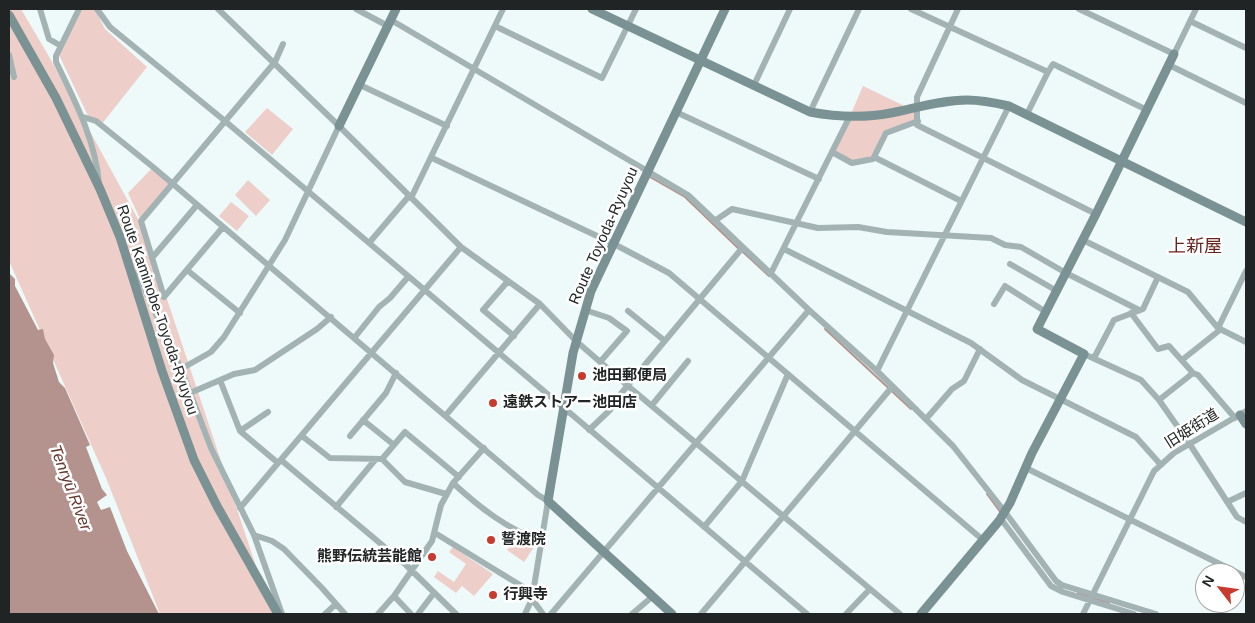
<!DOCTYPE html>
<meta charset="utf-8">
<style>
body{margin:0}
#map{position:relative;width:1255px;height:623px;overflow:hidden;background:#eefafa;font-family:Helvetica,sans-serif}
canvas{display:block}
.frame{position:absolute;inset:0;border:10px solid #202424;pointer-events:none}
.north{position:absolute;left:1195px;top:563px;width:50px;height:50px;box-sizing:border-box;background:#fff;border:1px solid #a6a7a7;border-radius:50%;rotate:300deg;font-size:14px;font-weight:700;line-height:20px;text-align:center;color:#202424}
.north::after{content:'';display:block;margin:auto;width:18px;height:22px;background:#c73a2e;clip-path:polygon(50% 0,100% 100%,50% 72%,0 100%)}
</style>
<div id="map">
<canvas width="1255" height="623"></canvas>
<div class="frame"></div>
<div class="north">N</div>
</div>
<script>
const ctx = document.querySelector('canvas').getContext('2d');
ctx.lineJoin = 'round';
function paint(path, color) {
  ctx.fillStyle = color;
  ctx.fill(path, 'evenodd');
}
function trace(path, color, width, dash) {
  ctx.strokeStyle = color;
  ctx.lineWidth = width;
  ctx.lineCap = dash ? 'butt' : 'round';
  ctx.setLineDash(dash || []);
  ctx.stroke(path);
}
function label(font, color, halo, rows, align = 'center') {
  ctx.font = font + ' Helvetica,"Noto Sans JP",sans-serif';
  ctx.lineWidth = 5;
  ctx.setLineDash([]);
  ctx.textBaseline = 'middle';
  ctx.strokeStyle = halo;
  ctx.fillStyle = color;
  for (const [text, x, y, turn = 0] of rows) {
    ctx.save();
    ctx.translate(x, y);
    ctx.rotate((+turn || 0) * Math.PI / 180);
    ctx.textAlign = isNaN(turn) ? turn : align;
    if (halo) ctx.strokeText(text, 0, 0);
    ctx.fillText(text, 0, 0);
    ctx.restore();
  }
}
const green = new Path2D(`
 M9,9H21L47,53L144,230L264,590L282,614H160L106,478L9,261Z
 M80,9H95L105,29L147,67L101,125L89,118L59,55Z
 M863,86L911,109L918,108V121L883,134L874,157L852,163L832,152L850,116Z
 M267,108L293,129L272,155L245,132Z
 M153,167L172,183L141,221L128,193Z
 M248,180L270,200L256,216L235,195Z
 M231,202L249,216L237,231L219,216Z
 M518,534L536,544L524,562L507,550Z
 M453,547L493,574L474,596L462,586L456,593L434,577L438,571L454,582L466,564L449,552Z`);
const water = new Path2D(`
 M9,273L15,279V286L38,330L43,329L45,339L54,355L53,363L59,382L65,388L90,445L86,447L102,489L107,495L97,502L101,510L110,507L127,551L159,614H10L9,612Z`);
const stream = new Path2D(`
 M650,177L685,197L739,249
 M743,252L769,276
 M825,329L911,409
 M987,494L1001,513
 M1078,593L1109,603`);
const street = new Path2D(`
 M40,9L49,39L61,46
 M79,9L56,56V62C75,101 95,139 99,183
 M97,9L110,27L225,121L564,408
 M218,9L339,126L461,247L540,304L576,341L628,386L900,614
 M356,9L388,26
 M911,9L1048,72L1027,114
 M958,9L917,97V125L1096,214
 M1079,9L1174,54L1196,9
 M391,20L688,195L809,310L877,371L953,446L1005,512L1056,581L1062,585L1156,614
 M1190,21L1246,48
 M495,26L602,78L636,9
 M9,55L14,77
 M1169,65L1246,103
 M1048,72L1053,64L1147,110
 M360,85L447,126
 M754,85L790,9
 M676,112L819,179
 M810,112L859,9
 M83,117L96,121L153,167L538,495L548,501L532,599L525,614
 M832,152L852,163L873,159L886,133L918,121
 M874,157L961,201
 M432,158L614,244L669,273L983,540
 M411,198L503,9
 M716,220L732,209L818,228L858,227L887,232L991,238L1005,245L1021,247L1066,273L1139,310
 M1083,240L1188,292L1218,328L1246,342
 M369,243L409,196
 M784,249L971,343L1022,380L1136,437L1161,465
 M152,258L197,205
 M1010,264L1057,291
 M187,270L240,313
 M132,271L140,279L181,369L211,448L254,535L282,614
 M771,273L850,116
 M508,281L483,310L514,336
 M164,297L141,221L275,62L283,44
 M164,297L223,227
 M994,304L1005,286L1046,312
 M585,310L609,318L627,331L600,362
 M628,311L665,341
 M1131,313L1158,349L1169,346L1193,373
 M1218,328L1246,271
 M355,337L379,307L390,298L408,277
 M1084,354L1141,380L1159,400L1189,443L1237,517L1246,522
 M1094,358L1114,320L1143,309L1158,277
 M1182,360L1221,329
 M181,369L211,352L224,337L285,240L339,126
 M877,371L1009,106
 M220,380L240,431L278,463
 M190,393L234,374L255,370L317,329L331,317
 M1159,400L1193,373L1198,375L1235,418
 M652,405L688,361
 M563,411L570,413L807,614
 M446,415L540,304
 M926,419L952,389L964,381L980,349
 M363,420L394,445
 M589,430L610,410L614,402L743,247
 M240,431L268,412
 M302,436L330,458L382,459
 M350,436L386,393L396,373
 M281,460L406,565L456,614
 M1026,468L1246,577
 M453,483C479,507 508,530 542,541
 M446,494L405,482L382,459L405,432L459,477
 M1227,502L1246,493
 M336,507L375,460
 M240,508L461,247
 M1001,519L1051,586L1063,592L1134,614
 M704,527L742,481L788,374
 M435,533L533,593
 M254,535L272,541L284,549L322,588L345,614
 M394,596L411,614
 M532,599L543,614
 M325,614L336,604
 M378,614L394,596L432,541L441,505L453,483L484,448
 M418,614L434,593
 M551,614L809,310
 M632,614L653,596
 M701,614L892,387
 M846,614L870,589
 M1083,614L1154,471L1174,453L1246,411`);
const secondary = new Path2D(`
 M592,9L810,112C837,117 864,118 891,113C916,108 942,100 967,100C981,100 996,103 1009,106L1246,222
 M9,15L56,98L100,189L120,237L162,371L194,460L217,506L278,614
 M339,126L396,9
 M1240,415L1246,424
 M672,614L548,501L573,353L591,291L725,9
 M921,614L999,521L1010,503L1032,453L1084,354L1037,329L1096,214L1174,54`);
const markers = [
 [582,376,5,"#c73a2e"],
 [493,403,5,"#c73a2e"],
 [491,540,5,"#c73a2e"],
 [432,557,5,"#c73a2e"],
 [493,595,5,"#c73a2e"]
];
const streetNames = [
 ["Route Toyoda-Ryuyou",604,236,-66],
 ["Route Kaminobe-Toyoda-Ryuyou",157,310,71],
 ["旧姫街道",1192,429,-32]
];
const poiNames = [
 ["池田郵便局",592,376],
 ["遠鉄ストアー池田店",503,403],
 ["誓渡院",501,540],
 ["熊野伝統芸能館",422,557,"right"],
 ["行興寺",503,595]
];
const waterNames = [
 ["Tenryū River",70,488,69]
];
const quarterNames = [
 ["上新屋",1195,247]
];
paint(green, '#eecec9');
paint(water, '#b4938e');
trace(stream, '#b4938e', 2);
trace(street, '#a3b3b4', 6);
trace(secondary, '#7a9293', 9);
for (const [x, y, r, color] of markers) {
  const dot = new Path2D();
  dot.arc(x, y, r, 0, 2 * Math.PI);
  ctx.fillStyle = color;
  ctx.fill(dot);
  trace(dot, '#fff', 2);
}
label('15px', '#202424', '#fff', streetNames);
label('bold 15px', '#202424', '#fff', poiNames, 'left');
label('italic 16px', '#66362f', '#fff', waterNames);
label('18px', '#67231c', '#fff', quarterNames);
</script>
